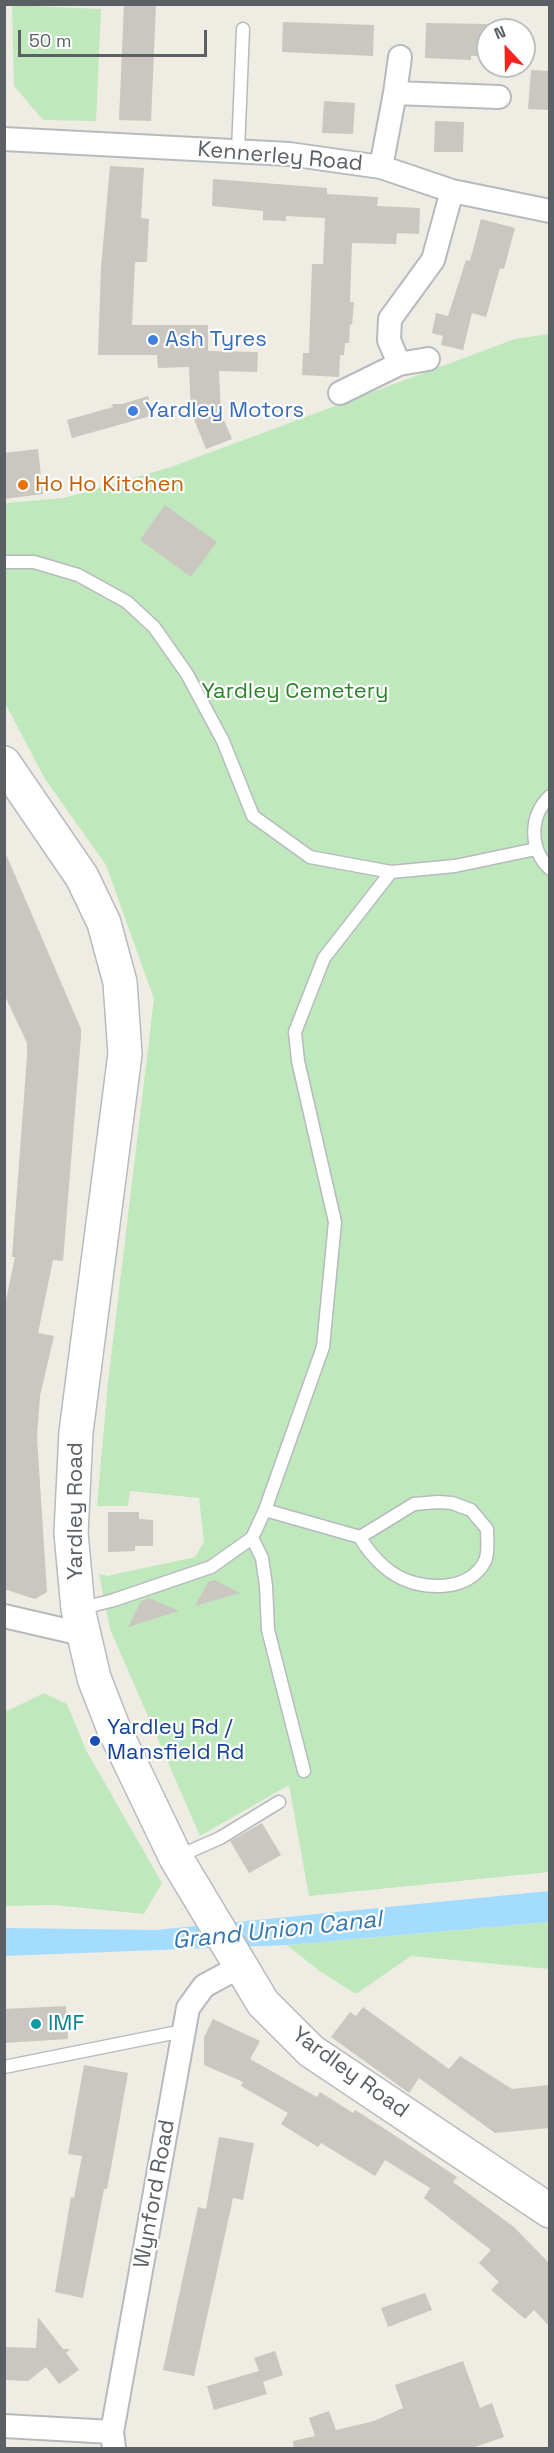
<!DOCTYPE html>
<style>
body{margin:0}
#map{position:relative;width:554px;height:2453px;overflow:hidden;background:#efece3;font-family:"Space Grotesk",sans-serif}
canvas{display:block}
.frame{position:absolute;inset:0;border:6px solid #5b6065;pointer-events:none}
.north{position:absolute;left:476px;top:18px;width:60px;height:60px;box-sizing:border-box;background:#fff;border:2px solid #bdbfc1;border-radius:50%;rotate:338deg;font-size:16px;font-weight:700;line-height:24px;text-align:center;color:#5b6065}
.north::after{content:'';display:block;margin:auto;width:21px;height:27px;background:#f9241f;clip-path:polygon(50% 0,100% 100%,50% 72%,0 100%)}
.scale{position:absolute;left:18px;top:30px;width:189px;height:27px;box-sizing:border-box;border:3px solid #5b6065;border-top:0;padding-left:8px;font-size:18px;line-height:21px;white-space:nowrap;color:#5b6065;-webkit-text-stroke:4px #fff;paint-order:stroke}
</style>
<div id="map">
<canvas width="554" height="2453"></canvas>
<div class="frame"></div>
<div class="north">N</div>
<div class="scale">50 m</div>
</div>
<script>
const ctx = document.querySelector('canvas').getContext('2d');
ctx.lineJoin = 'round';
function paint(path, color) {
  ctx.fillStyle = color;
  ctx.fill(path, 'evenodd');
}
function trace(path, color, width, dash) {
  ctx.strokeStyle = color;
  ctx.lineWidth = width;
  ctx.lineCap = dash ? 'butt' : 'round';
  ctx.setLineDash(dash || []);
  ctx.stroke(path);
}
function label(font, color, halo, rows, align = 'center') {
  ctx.font = font + ' "Space Grotesk",sans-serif';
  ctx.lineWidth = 4.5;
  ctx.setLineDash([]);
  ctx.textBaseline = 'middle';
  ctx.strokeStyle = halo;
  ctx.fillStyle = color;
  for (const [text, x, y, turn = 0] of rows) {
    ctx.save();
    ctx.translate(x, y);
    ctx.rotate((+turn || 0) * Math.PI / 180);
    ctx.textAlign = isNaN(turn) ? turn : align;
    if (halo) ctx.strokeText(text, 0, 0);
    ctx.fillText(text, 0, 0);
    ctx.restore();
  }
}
const green = new Path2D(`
 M12,5L101,9L96,121L43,120L14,86Z
 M549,334V1872L309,1896L289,1785L200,1836L110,1629L99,1574L107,1576L195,1557L204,1542L199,1498L130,1491L128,1506H97L108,1382L154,999L106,865L45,779L5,703V503L64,498L171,467L515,339Z
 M44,1693L67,1704L86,1750L162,1883L144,1914L54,1905L5,1906V1712Z
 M549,1922V1969L411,1956L356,1994L318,1970L287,1945Z`);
const water = new Path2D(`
 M549,1891V1922L287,1945L5,1956L4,1928L156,1930Z`);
const building = new Path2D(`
 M124,4H156L151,121L119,120Z
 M283,22L374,25L373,56L282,52Z
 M426,23L488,24V56H471V60L425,58Z
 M531,70L549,71V110L528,109Z
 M324,101L355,103L353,134L322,133Z
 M435,121L464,122L463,152H434Z
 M110,166L144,168L141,218L149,219L147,262H135L132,325H208V351L258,352L257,372L219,371L221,413L232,439L206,449L191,412L189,367L158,368L157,355H98L101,268Z
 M213,179L327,188V194L378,197L377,206L420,208L419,234L397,233L396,244L352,243L350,302H354L352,325L350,324L349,343H345L344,355H340L339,377L302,375L303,353H309L312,264H323L325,218L286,216V221L263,220V211L212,206Z
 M481,219L515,228L504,269L500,268L486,317L472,313L463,350L441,345L443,336L432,333L436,313L448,316L466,260L470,261Z
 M148,396L154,415L72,438L67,420L113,407L112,404H122Z
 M38,449L43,494L4,499V453Z
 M165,505L217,542L191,577L140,540Z
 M5,852L81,1029V1036L63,1261L53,1260L38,1333L54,1336L40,1396L37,1437L47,1592L35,1599L4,1589V1310L15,1257H12L27,1057V1043L4,994Z
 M108,1512H139V1519L153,1520V1546H135V1551L108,1552Z
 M215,1580L240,1593L195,1606L208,1582Z
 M149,1598L179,1611L128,1627L141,1601Z
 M262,1823L281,1855L249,1873L230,1841Z
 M66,2006L68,2039L4,2043V2009Z
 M363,2007L449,2069L460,2056L512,2089L549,2085V2128L495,2133L419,2078L409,2093L331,2037L350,2012L356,2016Z
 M213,2019L260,2041L250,2059L317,2097L320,2092L353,2113L355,2110L385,2129L457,2177L453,2182L514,2227L549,2263V2326L534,2310L525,2319L491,2290L499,2282L479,2263L491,2250L424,2198L430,2188L385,2160L375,2176L321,2143L318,2147L281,2124L288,2113L241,2086L243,2082L204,2065V2037Z
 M84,2065L128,2073L112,2162L107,2189H104L83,2298L55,2292L71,2197L74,2198L82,2156L68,2154Z
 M219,2137L254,2143L243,2200L233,2198L194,2376L163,2370L198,2207L206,2209Z
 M425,2293L432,2310L388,2327L381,2308Z
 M38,2317L63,2349H70L66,2353L79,2370L59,2384L46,2367L28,2381L4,2380V2347L36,2348Z
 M275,2351L283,2375L263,2382L267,2394L214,2410L207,2386L259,2371L254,2358Z
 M463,2361L480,2408L492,2403L504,2437L472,2448H294L293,2441L315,2436L309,2418L329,2411L336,2430L374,2421L403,2408L395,2385Z`);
const lane = new Path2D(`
 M238,151L243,29
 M4,562H34L78,575L127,602L154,627L187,674L223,741L253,816L310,857L391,872L455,866L536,849
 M550,796C529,816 529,849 550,869
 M265,1510L360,1537L414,1504L438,1502L452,1503L471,1510L487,1529C487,1539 489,1552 485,1561C469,1593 420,1591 394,1574C381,1566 366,1549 360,1537
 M252,1538L262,1558L266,1586L268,1630L304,1771
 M79,1609L114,1600L211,1567L252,1538L265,1510L323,1347L335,1222L298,1061L295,1032L324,958L391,872
 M177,1857L220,1838L279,1802
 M4,2067L183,2031`);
const street = new Path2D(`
 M395,93L400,57
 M4,139L289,154L381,167L452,191L550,211
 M381,167L395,93L499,97
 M399,364L428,359
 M340,393L399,364L389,340L390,319L433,260L452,191
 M4,1616L82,1634
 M4,2426L112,2432
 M114,2448L112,2432L188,2008L204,1986L241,1966`);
const secondary = new Path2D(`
 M4,763L82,877L104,923L120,982L125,1054L76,1432L71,1533L78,1609L94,1678L113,1727L176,1858L263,2003L311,2051L550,2211`);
const markers = [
 [153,340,6,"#3f7fe0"],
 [133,411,6,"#3f7fe0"],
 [23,485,6,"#e8710a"],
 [95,1741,6,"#1a4fb4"],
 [36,2024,6,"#0f9aa8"]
];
const streetNames = [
 ["Kennerley Road",280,157,5],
 ["Yardley Road",76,1511,-90],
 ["Yardley Road",350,2073,36],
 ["Wynford Road",155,2194,-80]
];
const shopNames = [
 ["Ash Tyres",165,340],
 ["Yardley Motors",145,411]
];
const foodNames = [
 ["Ho Ho Kitchen",35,485]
];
const parkNames = [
 ["Yardley Cemetery",295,692]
];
const transitNames = [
 ["Yardley Rd /",107,1728],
 ["Mansfield Rd",107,1753]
];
const cultureNames = [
 ["IMF",48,2024]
];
const waterNames = [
 ["Grand Union Canal",277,1931,-6]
];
paint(green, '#bfe9bd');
paint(water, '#a3dcff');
paint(building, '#cac6c0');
trace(lane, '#b6babe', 15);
trace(street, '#b6babe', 26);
trace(secondary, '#b6bbc1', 36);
trace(lane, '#fff', 12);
trace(street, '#fff', 22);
trace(secondary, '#fff', 33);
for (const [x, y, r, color] of markers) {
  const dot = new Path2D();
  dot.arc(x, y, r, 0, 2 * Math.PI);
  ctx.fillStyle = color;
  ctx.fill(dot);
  trace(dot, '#fff', 2);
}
label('22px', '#5b6065', '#fff', streetNames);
label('22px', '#366cbe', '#fff', shopNames, 'left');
label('22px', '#c56008', '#fff', foodNames, 'left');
label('22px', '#2d832c', '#fff', parkNames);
label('22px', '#164399', '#fff', transitNames, 'left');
label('22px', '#0d838f', '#fff', cultureNames, 'left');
label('italic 24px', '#3478b2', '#fff', waterNames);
</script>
